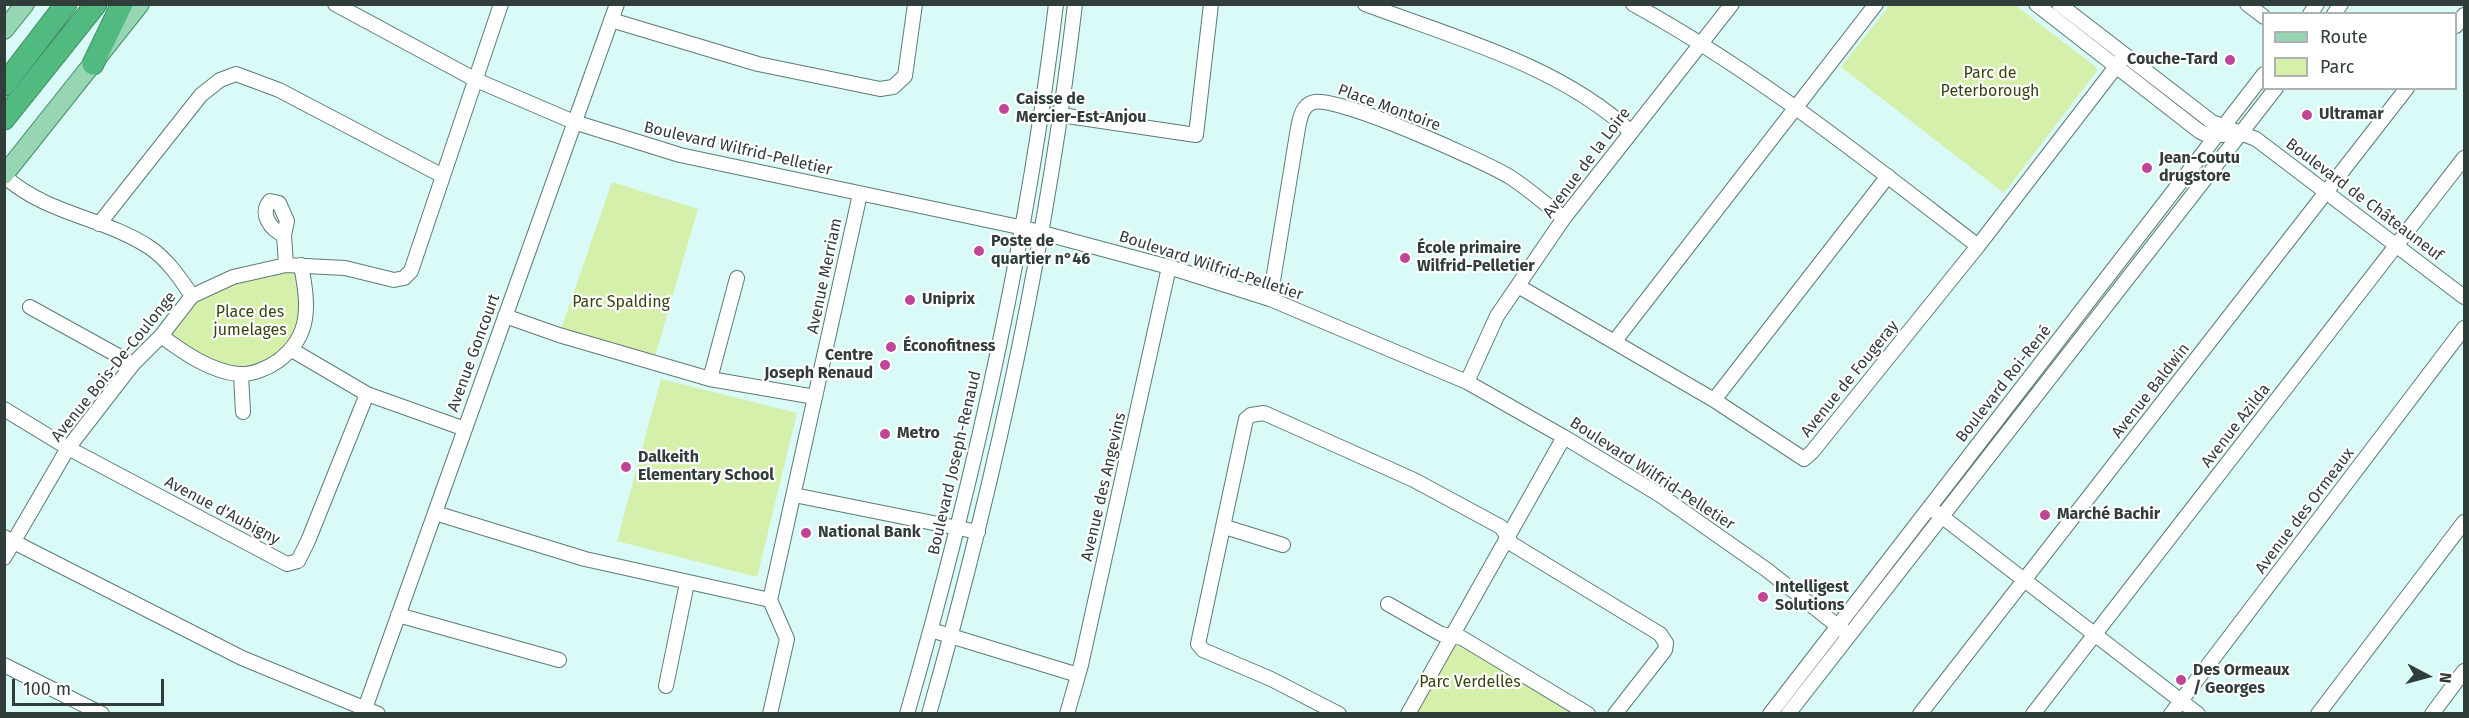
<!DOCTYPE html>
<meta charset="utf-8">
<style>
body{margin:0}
#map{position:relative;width:2469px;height:718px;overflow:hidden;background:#d9faf6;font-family:"Fira Sans",sans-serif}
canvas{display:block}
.frame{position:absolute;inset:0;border:6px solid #303d3b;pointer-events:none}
.legend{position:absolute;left:2262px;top:12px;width:195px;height:78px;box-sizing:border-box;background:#fff;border:2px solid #acb1b1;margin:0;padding:8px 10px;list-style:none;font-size:18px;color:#303d3b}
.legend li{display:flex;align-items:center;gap:12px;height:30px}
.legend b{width:30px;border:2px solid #acb1b1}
.north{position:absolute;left:2397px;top:646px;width:60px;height:60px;-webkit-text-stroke:4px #fff;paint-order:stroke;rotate:96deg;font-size:16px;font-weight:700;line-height:24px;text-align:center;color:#303d3b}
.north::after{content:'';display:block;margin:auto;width:21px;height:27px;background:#303d3b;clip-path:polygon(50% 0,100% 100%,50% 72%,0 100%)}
.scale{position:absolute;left:12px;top:679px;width:152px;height:27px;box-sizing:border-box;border:3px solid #303d3b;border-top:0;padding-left:8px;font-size:18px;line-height:21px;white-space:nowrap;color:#303d3b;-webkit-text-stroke:4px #fff;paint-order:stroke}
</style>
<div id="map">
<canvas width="2469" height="718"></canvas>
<div class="frame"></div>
<ul class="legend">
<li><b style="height:8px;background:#97d6b3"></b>Route</li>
<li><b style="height:16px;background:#d4f0aa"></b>Parc</li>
</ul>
<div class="north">N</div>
<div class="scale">100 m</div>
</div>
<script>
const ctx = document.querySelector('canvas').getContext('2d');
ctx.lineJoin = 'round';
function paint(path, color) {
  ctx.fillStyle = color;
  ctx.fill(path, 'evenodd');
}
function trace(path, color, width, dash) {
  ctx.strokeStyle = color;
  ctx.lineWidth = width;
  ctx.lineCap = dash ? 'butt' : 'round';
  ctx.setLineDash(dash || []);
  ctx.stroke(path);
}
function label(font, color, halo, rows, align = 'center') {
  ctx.font = font + ' "Fira Sans",sans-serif';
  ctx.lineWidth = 4.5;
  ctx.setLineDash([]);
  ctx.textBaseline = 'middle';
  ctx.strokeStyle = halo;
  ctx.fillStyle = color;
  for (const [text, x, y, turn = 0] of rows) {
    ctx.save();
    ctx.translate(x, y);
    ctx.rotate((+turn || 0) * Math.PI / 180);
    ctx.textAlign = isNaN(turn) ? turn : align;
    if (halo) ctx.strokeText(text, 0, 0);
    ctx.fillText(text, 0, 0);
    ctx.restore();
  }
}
const green = new Path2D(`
 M2015,5L2096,67L2097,71L2004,193L1841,67L1890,5Z
 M612,182L698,209L653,363L559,335Z
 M301,265L307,300L292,350L241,375L161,336L192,296Z
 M661,379L797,413L757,577L617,541Z
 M1458,640L1576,714H1416Z`);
const minor = new Path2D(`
 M335,4L476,80L574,122L680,155L1024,228L1169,267L1270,299L1467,382L1564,437L1660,495L1767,570L1849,635
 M1365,4C1455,38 1559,65 1631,132
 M1633,4C1757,72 1866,160 1978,246
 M2036,4L2199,131L2207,135H2223
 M2059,4L2212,122L2256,139L2464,297
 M2247,4L2264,17
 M2310,14L2317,4
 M2334,14L2341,4
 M611,20L758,64L880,89L893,87L905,76L915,4
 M2456,26L2464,15
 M1054,114L1196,135L1211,4
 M4,176C48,215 103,217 149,247C167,259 180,278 192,296
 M99,224L201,95L220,80L236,74L279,90L443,176
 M284,235C271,230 259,214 270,201L279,203L287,221L284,235L286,265
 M1518,286L1714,400L1804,459L1812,452L1978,246L2125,55
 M1270,299L1298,128C1300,118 1302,105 1314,102C1338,96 1484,161 1510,177C1529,189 1546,205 1564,218
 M30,307L133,364
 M505,316L559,335L710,379L815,397
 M161,336C183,352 211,372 239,374C252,375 268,368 278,361C313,335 308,303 301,265
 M1614,342L1876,4
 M292,350L367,394L465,429
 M241,375L243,412
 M710,379L737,278
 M1467,382L1497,316L1564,218L1732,4
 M1714,400L1888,176
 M4,409L68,448L287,564L298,561L308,541L367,394
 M794,495L978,532
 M1936,512L2198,714
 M435,513L585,559L770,600
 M1225,527L1283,545
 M4,537L242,658L378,714
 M4,558L68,448L133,364L161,336L192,296L233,277L286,265L345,268L394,280L404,278L411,271L501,4
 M1388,604L1441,634L1462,638L1588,714
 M398,615L559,660
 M931,630L1078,675
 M4,665L102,714
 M666,686L687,583
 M363,714L617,4
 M770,714L787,639L770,600L860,194
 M907,714C974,481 1027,245 1056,4
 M929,714C995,481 1047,244 1075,4
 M1067,714L1081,665L1169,267
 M1339,714L1271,679L1203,650L1198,644L1246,419L1251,415L1264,413L1414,480L1501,527L1512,544L1660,634L1666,643L1665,650L1615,714
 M1408,714L1564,437
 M1770,714L2264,74
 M1788,714L2276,88
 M1920,714L2407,88
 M2033,714L2464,158
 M2171,714L2464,328
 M2318,714L2464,522
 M2432,714L2464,671`);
const major = new Path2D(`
 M4,30L25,4
 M4,175L140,4`);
const highway = new Path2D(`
 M93,64L122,4
 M4,85L66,4
 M4,119L96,4`);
const markers = [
 [2230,60,6,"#c04596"],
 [1004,109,6,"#c04596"],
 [2307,115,6,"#c04596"],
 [2147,168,6,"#c04596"],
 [979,251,6,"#c04596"],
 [1405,258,6,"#c04596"],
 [910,300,6,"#c04596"],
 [891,347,6,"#c04596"],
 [885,365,6,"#c04596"],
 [885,434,6,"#c04596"],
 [626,467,6,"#c04596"],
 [2045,515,6,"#c04596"],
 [806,533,6,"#c04596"],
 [1763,597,6,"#c04596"],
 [2181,680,6,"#c04596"]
];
const poiNames = [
 ["Couche-Tard",2218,60,"right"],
 ["Caisse de",1016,100],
 ["Mercier-Est-Anjou",1016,118],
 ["Ultramar",2319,115],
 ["Jean-Coutu",2159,159],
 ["drugstore",2159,177],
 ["Poste de",991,242],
 ["quartier n°46",991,260],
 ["École primaire",1417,249],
 ["Wilfrid-Pelletier",1417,267],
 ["Uniprix",922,300],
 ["Éconofitness",903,347],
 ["Centre",873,356,"right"],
 ["Joseph Renaud",873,374,"right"],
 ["Metro",897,434],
 ["Dalkeith",638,458],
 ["Elementary School",638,476],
 ["Marché Bachir",2057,515],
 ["National Bank",818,533],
 ["Intelligest",1775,588],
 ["Solutions",1775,606],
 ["Des Ormeaux",2193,671],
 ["/ Georges",2193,689]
];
const parkNames = [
 ["Parc de",1990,74],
 ["Peterborough",1990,92],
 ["Parc Spalding",621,303],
 ["Place des",250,313],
 ["jumelages",250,331],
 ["Parc Verdelles",1470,683]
];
const streetNames = [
 ["Place Montoire",1389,108,20],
 ["Boulevard Wilfrid-Pelletier",738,149,13],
 ["Avenue de la Loire",1587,163,-53],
 ["Boulevard de Châteauneuf",2364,200,37],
 ["Boulevard Wilfrid-Pelletier",1211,266,18],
 ["Avenue Merriam",825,276,-78],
 ["Avenue Goncourt",474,353,-70],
 ["Avenue Bois-De-Coulonge",114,367,-51],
 ["Avenue de Fougeray",1850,379,-51],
 ["Boulevard Roi-René",2004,384,-52],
 ["Avenue Baldwin",2151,391,-52],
 ["Avenue Azilda",2236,426,-52],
 ["Boulevard Joseph-Renaud",955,463,-77],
 ["Boulevard Wilfrid-Pelletier",1652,474,33],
 ["Avenue des Angevins",1104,487,-77],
 ["Avenue d'Aubigny",222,511,28],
 ["Avenue des Ormeaux",2305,511,-53]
];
paint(green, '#d4f0aa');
trace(minor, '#5d7b78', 16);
trace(major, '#458e68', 20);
trace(highway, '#458e68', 23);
trace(minor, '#fff', 14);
trace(major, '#97d6b3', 18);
trace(highway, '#51ba81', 21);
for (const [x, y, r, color] of markers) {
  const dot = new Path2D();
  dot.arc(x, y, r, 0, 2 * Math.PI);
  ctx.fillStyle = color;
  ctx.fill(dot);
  trace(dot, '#fff', 2);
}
label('bold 16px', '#303d3b', '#fff', poiNames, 'left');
label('16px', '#34460e', '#fff', parkNames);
label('16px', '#303d3b', '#fff', streetNames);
</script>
